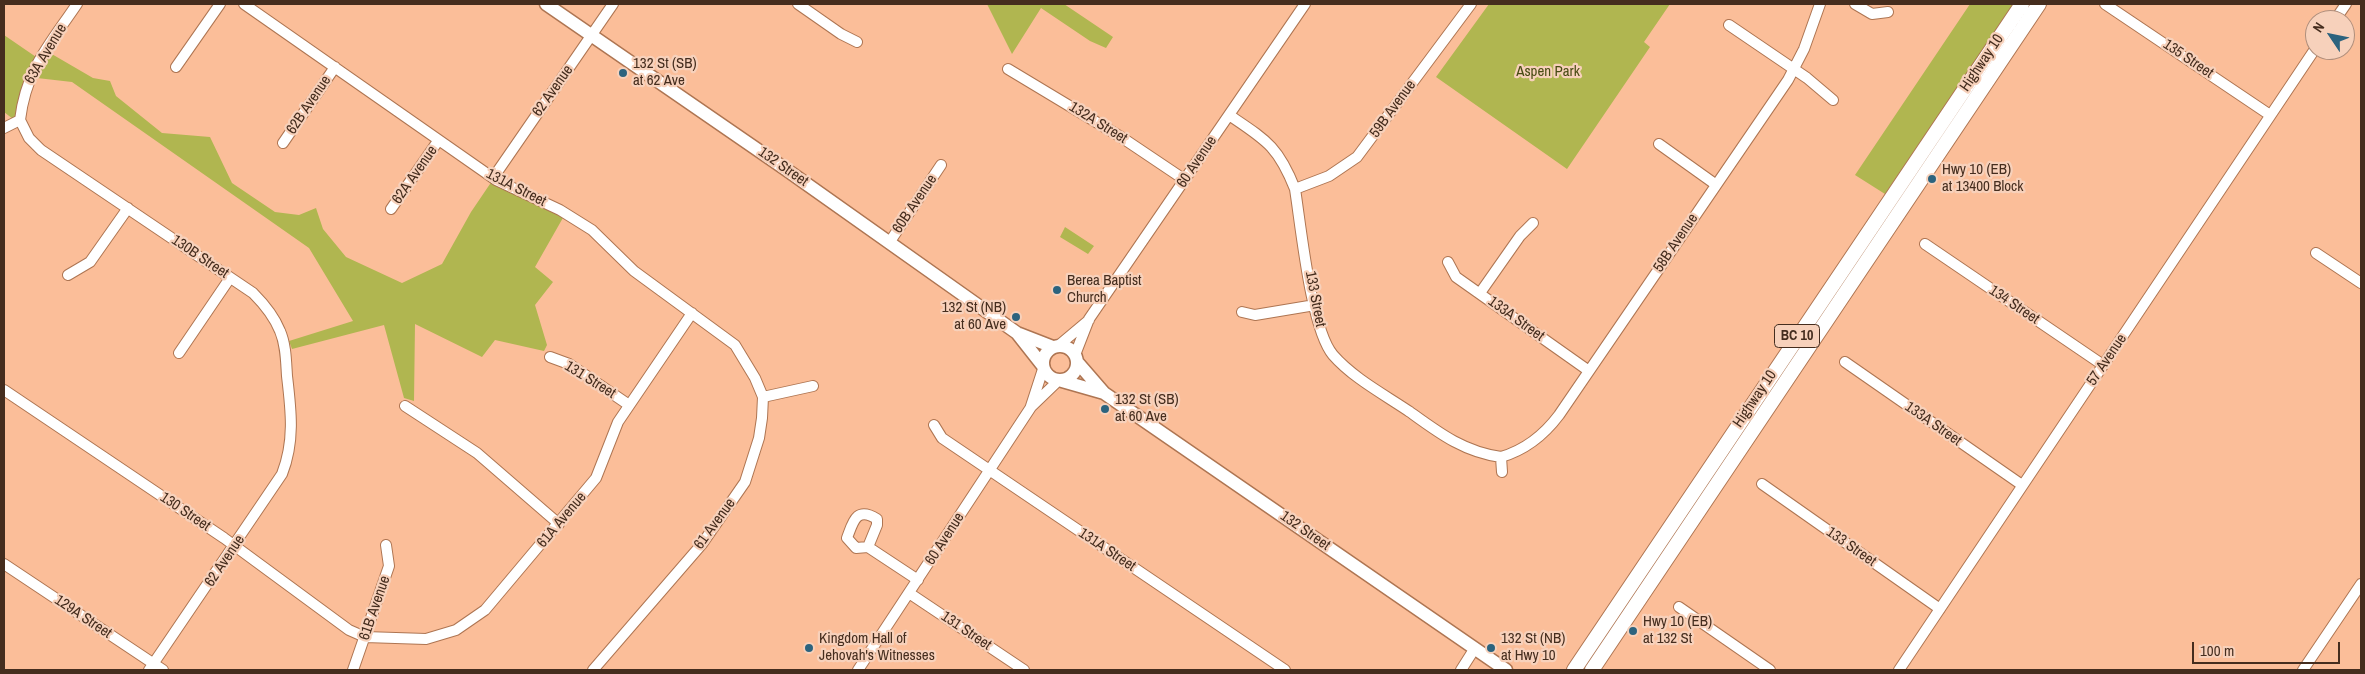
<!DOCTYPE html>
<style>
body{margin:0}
#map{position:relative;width:2365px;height:674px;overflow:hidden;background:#fbbe99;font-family:"Archivo Narrow",sans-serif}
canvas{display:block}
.frame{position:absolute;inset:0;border:5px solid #452d1e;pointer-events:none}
.north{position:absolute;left:2305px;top:10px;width:50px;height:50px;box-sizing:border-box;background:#f7d1bb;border:1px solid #b08f7c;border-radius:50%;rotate:304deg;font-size:14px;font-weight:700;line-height:20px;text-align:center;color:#452d1e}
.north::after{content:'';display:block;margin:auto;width:18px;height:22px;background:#2c637e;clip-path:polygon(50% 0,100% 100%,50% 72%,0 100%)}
.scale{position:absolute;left:2192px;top:642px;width:148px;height:22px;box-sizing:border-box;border:2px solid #452d1e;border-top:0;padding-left:6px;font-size:15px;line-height:18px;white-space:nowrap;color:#452d1e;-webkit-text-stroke:4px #f7d1bb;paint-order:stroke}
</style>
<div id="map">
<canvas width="2365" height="674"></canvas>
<div class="frame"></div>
<div class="north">N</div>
<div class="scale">100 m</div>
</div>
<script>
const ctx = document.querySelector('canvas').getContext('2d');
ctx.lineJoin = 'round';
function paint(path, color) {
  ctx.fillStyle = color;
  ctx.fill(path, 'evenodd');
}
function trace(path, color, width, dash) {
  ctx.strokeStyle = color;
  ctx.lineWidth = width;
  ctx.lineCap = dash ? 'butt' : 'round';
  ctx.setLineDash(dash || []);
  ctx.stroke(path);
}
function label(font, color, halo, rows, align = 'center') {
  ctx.font = font + ' "Archivo Narrow",sans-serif';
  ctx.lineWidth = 4.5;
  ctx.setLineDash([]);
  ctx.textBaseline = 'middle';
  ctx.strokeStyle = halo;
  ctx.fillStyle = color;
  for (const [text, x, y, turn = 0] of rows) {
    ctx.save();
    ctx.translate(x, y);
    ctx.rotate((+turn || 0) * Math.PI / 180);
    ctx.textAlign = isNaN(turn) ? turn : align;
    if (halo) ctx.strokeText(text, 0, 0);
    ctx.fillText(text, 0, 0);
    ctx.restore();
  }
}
const green = new Path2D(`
 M987,4H1064L1113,37L1106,48L1090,41L1041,8L1012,54Z
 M1489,4H1670L1644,42L1650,47L1567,169L1436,77Z
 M1970,4H2015L1885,194L1855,175Z
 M4,35L39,59L17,116L13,119L4,112Z
 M50,53L93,78L110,81L116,96L162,133L210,137L232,183L275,212L299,215L316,208L323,229L346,257L402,283L442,264L471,212L492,181L564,216L535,267L553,282L535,305L547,345L544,351L495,340L482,357L415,324L414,401L404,398L384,325L292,349L289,341L353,321L309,248L72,82L37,78L39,69Z
 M1065,227L1094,246L1088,254L1060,237Z`);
const minor = new Path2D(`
 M244,4L496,180L560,210L592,230L634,271L735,345L755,378L763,397L762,418L759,438L745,482L702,544L593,670
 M798,4L841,34L857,42
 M1855,4L1872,14L1888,12
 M2105,4L2270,115
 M2335,20L2346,4
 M1729,25L1807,78L1833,100
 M176,67L220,4
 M1008,69L1121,137L1185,180
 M1229,115C1266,140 1278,146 1295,189C1301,227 1311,329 1333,355C1353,378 1385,395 1410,412C1439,433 1464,452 1501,457L1502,472
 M20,120L29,138L41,150L253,293C264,304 274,316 280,331C286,345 286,361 287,376C291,410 295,441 282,474L149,670
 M20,120C26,69 50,44 77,4
 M4,128L20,120
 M283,143L335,67
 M1659,144L1715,184
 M493,178L613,4
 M1295,189L1329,176L1357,157L1471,4
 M391,209L438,141
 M889,243L941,165
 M1925,244L2103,365
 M2316,253L2361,283
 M1448,262L1456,277L1589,371
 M68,275L90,262L128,208
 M1480,293L1520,236L1533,223
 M1242,312L1255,315L1315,305
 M1058,346L1089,320
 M179,353L230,278
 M1075,355L1089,319L1305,4
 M550,357L569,364L629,405
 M1845,362L2022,485
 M4,390L224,538L349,630L365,637L426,639L456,630L485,610L596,478L618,422L692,313
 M763,397L813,386
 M405,406L477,453L559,524
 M1031,406L1043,369
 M934,425L942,438L1285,670
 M1501,457C1525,450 1544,435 1559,415L1788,80L1804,49L1820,4
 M1762,484L1940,609
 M868,547L877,525V519C856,506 853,522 847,538L856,548L868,547L918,580
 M4,564L163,670
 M909,593L1024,670
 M1679,607L1770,670
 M353,670L389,566L386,545
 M858,670L1031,407L1058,381
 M1461,670L1475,648
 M1899,670L2315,49
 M2303,670L2361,584`);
const major = new Path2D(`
 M546,4L784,168L1017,333L1053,347
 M1017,333L1043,366
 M1043 363a17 17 0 1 1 34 0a17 17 0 1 1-34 0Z
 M1078,363L1104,393L1506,670
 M1062,381L1104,393`);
const highway = new Path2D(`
 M1574,670L2022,4
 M1592,670L2039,4`);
const markers = [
 [623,73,5,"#2c637e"],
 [1932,179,5,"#2c637e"],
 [1057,290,5,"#2c637e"],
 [1016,317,5,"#2c637e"],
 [1105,409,5,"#2c637e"],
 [1633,631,5,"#2c637e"],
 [809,648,5,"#2c637e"],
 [1491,648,5,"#2c637e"]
];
const shields = [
 [1797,336,45]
];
const shieldNames = [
 ["BC 10",1797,336]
];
const streetNames = [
 ["63A Avenue",46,54,-59],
 ["135 Street",2188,59,34],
 ["Highway 10",1982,63,-56],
 ["62 Avenue",553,91,-55],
 ["62B Avenue",309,105,-56],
 ["59B Avenue",1393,109,-54],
 ["132A Street",1098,123,32],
 ["60 Avenue",1197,162,-56],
 ["132 Street",783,167,35],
 ["62A Avenue",415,175,-55],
 ["131A Street",516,188,27],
 ["60B Avenue",915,204,-56],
 ["58B Avenue",1676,243,-56],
 ["130B Street",200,257,34],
 ["133 Street",1315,299,79],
 ["134 Street",2014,305,34],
 ["133A Street",1516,319,36],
 ["57 Avenue",2107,360,-56],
 ["131 Street",590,380,32],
 ["Highway 10",1755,399,-56],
 ["133A Street",1933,424,35],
 ["130 Street",185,512,34],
 ["61A Avenue",562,520,-50],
 ["61 Avenue",715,524,-54],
 ["132 Street",1305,531,35],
 ["60 Avenue",945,539,-57],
 ["133 Street",1851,547,35],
 ["131A Street",1107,550,34],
 ["62 Avenue",225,561,-56],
 ["61B Avenue",375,608,-71],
 ["129A Street",83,617,34],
 ["131 Street",966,631,34]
];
const poiNames = [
 ["132 St (SB)",633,64],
 ["at 62 Ave",633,81],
 ["Hwy 10 (EB)",1942,170],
 ["at 13400 Block",1942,187],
 ["Berea Baptist",1067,281],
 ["Church",1067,298],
 ["132 St (NB)",1006,308,"right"],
 ["at 60 Ave",1006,325,"right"],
 ["132 St (SB)",1115,400],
 ["at 60 Ave",1115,417],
 ["Hwy 10 (EB)",1643,622],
 ["at 132 St",1643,639],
 ["Kingdom Hall of",819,639],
 ["Jehovah's Witnesses",819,656],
 ["132 St (NB)",1501,639],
 ["at Hwy 10",1501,656]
];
const parkNames = [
 ["Aspen Park",1548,72]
];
paint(green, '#b0b650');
trace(minor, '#ae7552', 12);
trace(major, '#ae7552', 15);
trace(highway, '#ae7552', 16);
trace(minor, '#fff', 10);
trace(major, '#fff', 12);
trace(highway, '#fff', 14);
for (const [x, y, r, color] of markers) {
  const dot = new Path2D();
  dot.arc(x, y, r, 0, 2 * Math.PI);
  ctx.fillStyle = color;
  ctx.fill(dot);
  trace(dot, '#f7d1bb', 2);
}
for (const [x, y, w] of shields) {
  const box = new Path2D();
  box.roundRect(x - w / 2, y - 11.5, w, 23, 4);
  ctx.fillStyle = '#f7d1bb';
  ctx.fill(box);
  trace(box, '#452d1e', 1);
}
label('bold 14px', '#452d1e', null, shieldNames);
label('15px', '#452d1e', '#f7d1bb', streetNames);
label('15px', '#452d1e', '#f7d1bb', poiNames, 'left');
label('15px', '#494c14', '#f7d1bb', parkNames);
</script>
